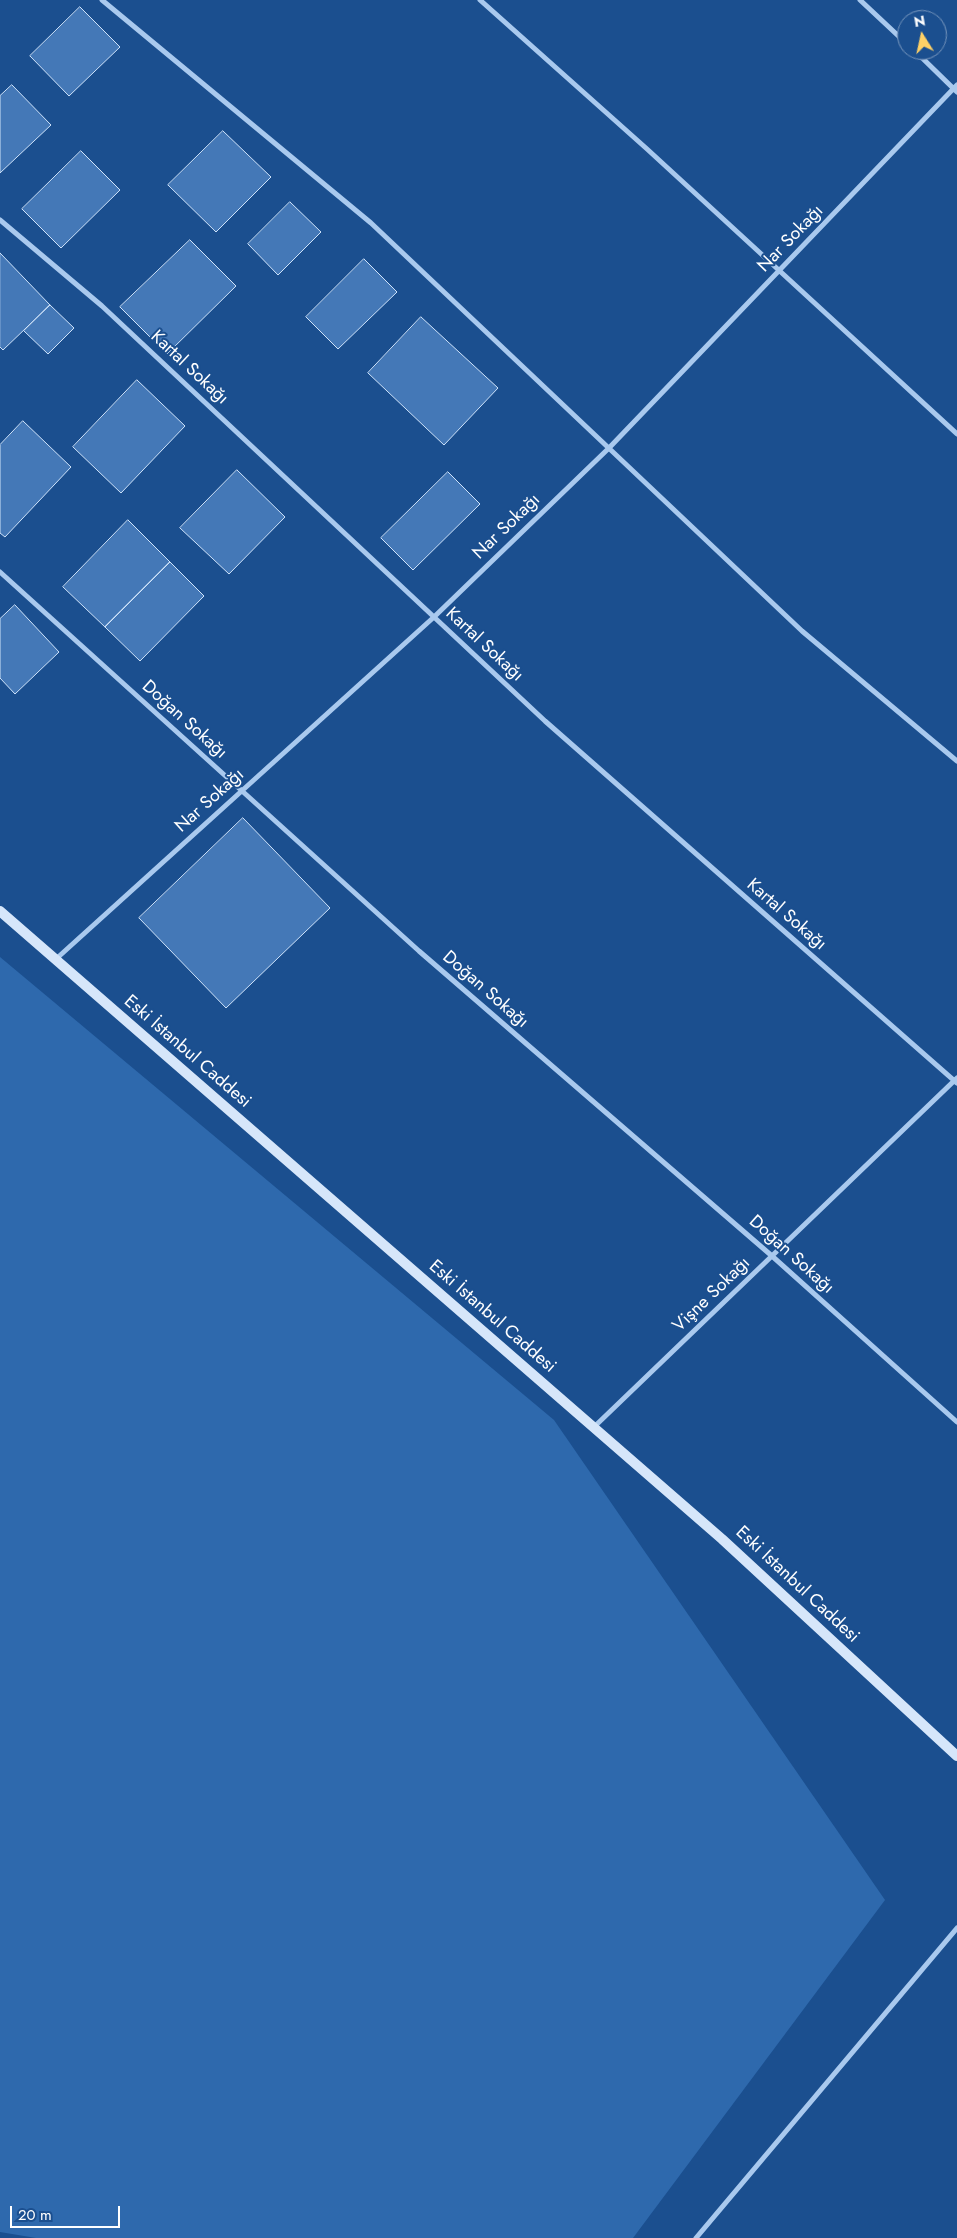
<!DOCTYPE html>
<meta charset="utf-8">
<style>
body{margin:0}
#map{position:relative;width:957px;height:2238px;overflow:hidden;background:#1b4f8f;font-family:Jost,sans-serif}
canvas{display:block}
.north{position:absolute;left:897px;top:10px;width:50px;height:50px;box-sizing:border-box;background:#1b4f8f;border:1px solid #7695bc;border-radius:50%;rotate:350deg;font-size:14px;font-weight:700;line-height:20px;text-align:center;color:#fff}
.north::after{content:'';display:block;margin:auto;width:18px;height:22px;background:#ffd166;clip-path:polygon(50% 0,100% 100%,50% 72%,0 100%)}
.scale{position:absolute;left:10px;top:2206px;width:110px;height:22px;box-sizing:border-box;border:2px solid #fff;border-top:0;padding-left:6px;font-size:15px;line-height:18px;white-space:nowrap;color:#fff;-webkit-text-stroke:4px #1b4f8f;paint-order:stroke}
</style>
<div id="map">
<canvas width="957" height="2238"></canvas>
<div class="north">N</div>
<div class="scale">20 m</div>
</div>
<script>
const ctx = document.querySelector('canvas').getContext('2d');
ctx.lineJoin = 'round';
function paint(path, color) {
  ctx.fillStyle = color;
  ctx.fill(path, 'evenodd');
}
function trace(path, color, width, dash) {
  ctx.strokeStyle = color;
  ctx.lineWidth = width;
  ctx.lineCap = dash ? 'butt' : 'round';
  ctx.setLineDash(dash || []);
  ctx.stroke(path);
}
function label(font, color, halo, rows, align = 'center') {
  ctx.font = font + ' Jost,sans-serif';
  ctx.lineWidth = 4;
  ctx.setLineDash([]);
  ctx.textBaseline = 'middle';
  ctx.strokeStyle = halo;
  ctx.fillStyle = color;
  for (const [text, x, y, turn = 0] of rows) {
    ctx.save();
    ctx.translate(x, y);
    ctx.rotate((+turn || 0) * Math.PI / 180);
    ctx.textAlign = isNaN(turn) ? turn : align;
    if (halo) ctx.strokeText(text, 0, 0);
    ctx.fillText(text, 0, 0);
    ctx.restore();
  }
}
const green = new Path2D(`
 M0,957L554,1420L885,1900L633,2238H36L0,2232Z`);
const building = new Path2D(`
 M80,7L120,47L69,96L30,56Z
 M12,85L51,125L0,173V96Z
 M223,131L271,177L216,232L168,185Z
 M81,151L120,190L61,248L22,209Z
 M290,202L321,232L278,275L248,244Z
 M190,240L236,286L167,354L120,307Z
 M0,253L50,305L3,350L0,347Z
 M364,259L397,292L338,349L306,317Z
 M50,305L74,328L48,354L24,331Z
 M421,317L498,388L444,445L368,373Z
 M137,380L185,426L121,493L73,447Z
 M23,421L71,467L5,537L0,533V445Z
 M237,470L285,517L229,574L180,528Z
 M448,472L480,504L413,570L381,538Z
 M128,520L170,562L105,627L63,587Z
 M170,562L204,596L140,661L105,627Z
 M15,605L59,652L15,694L0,678V619Z
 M243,818L330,908L226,1008L139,918Z`);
const street = new Path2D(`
 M102,0L371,223L802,631L957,761
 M480,0L647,149L957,434
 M860,0L907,44
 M914,50L957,92
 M0,220L102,306L545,721L957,1083
 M0,572L419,951L772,1256L957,1422
 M56,959L434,617L609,448L957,85
 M594,1427L957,1078
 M696,2238L957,1928`);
const secondary = new Path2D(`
 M0,911L722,1539L957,1756`);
const streetNames = [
 ["Nar Sokağı",791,239,-46],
 ["Kartal Sokağı",189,368,43],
 ["Nar Sokağı",507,527,-44],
 ["Kartal Sokağı",484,645,43],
 ["Doğan Sokağı",184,720,42],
 ["Nar Sokağı",210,801,-42],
 ["Kartal Sokağı",786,915,41],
 ["Doğan Sokağı",485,990,41],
 ["Eski İstanbul Caddesi",187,1052,41],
 ["Doğan Sokağı",791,1255,42],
 ["Vişne Sokağı",712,1295,-44],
 ["Eski İstanbul Caddesi",492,1317,41],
 ["Eski İstanbul Caddesi",797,1585,43]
];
paint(green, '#2e69ad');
paint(building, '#4478b7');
trace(building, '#cfe3fa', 1);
trace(street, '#a9c9ee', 5);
trace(secondary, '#d6e6fa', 10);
label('18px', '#fff', '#1b4f8f', streetNames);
</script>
